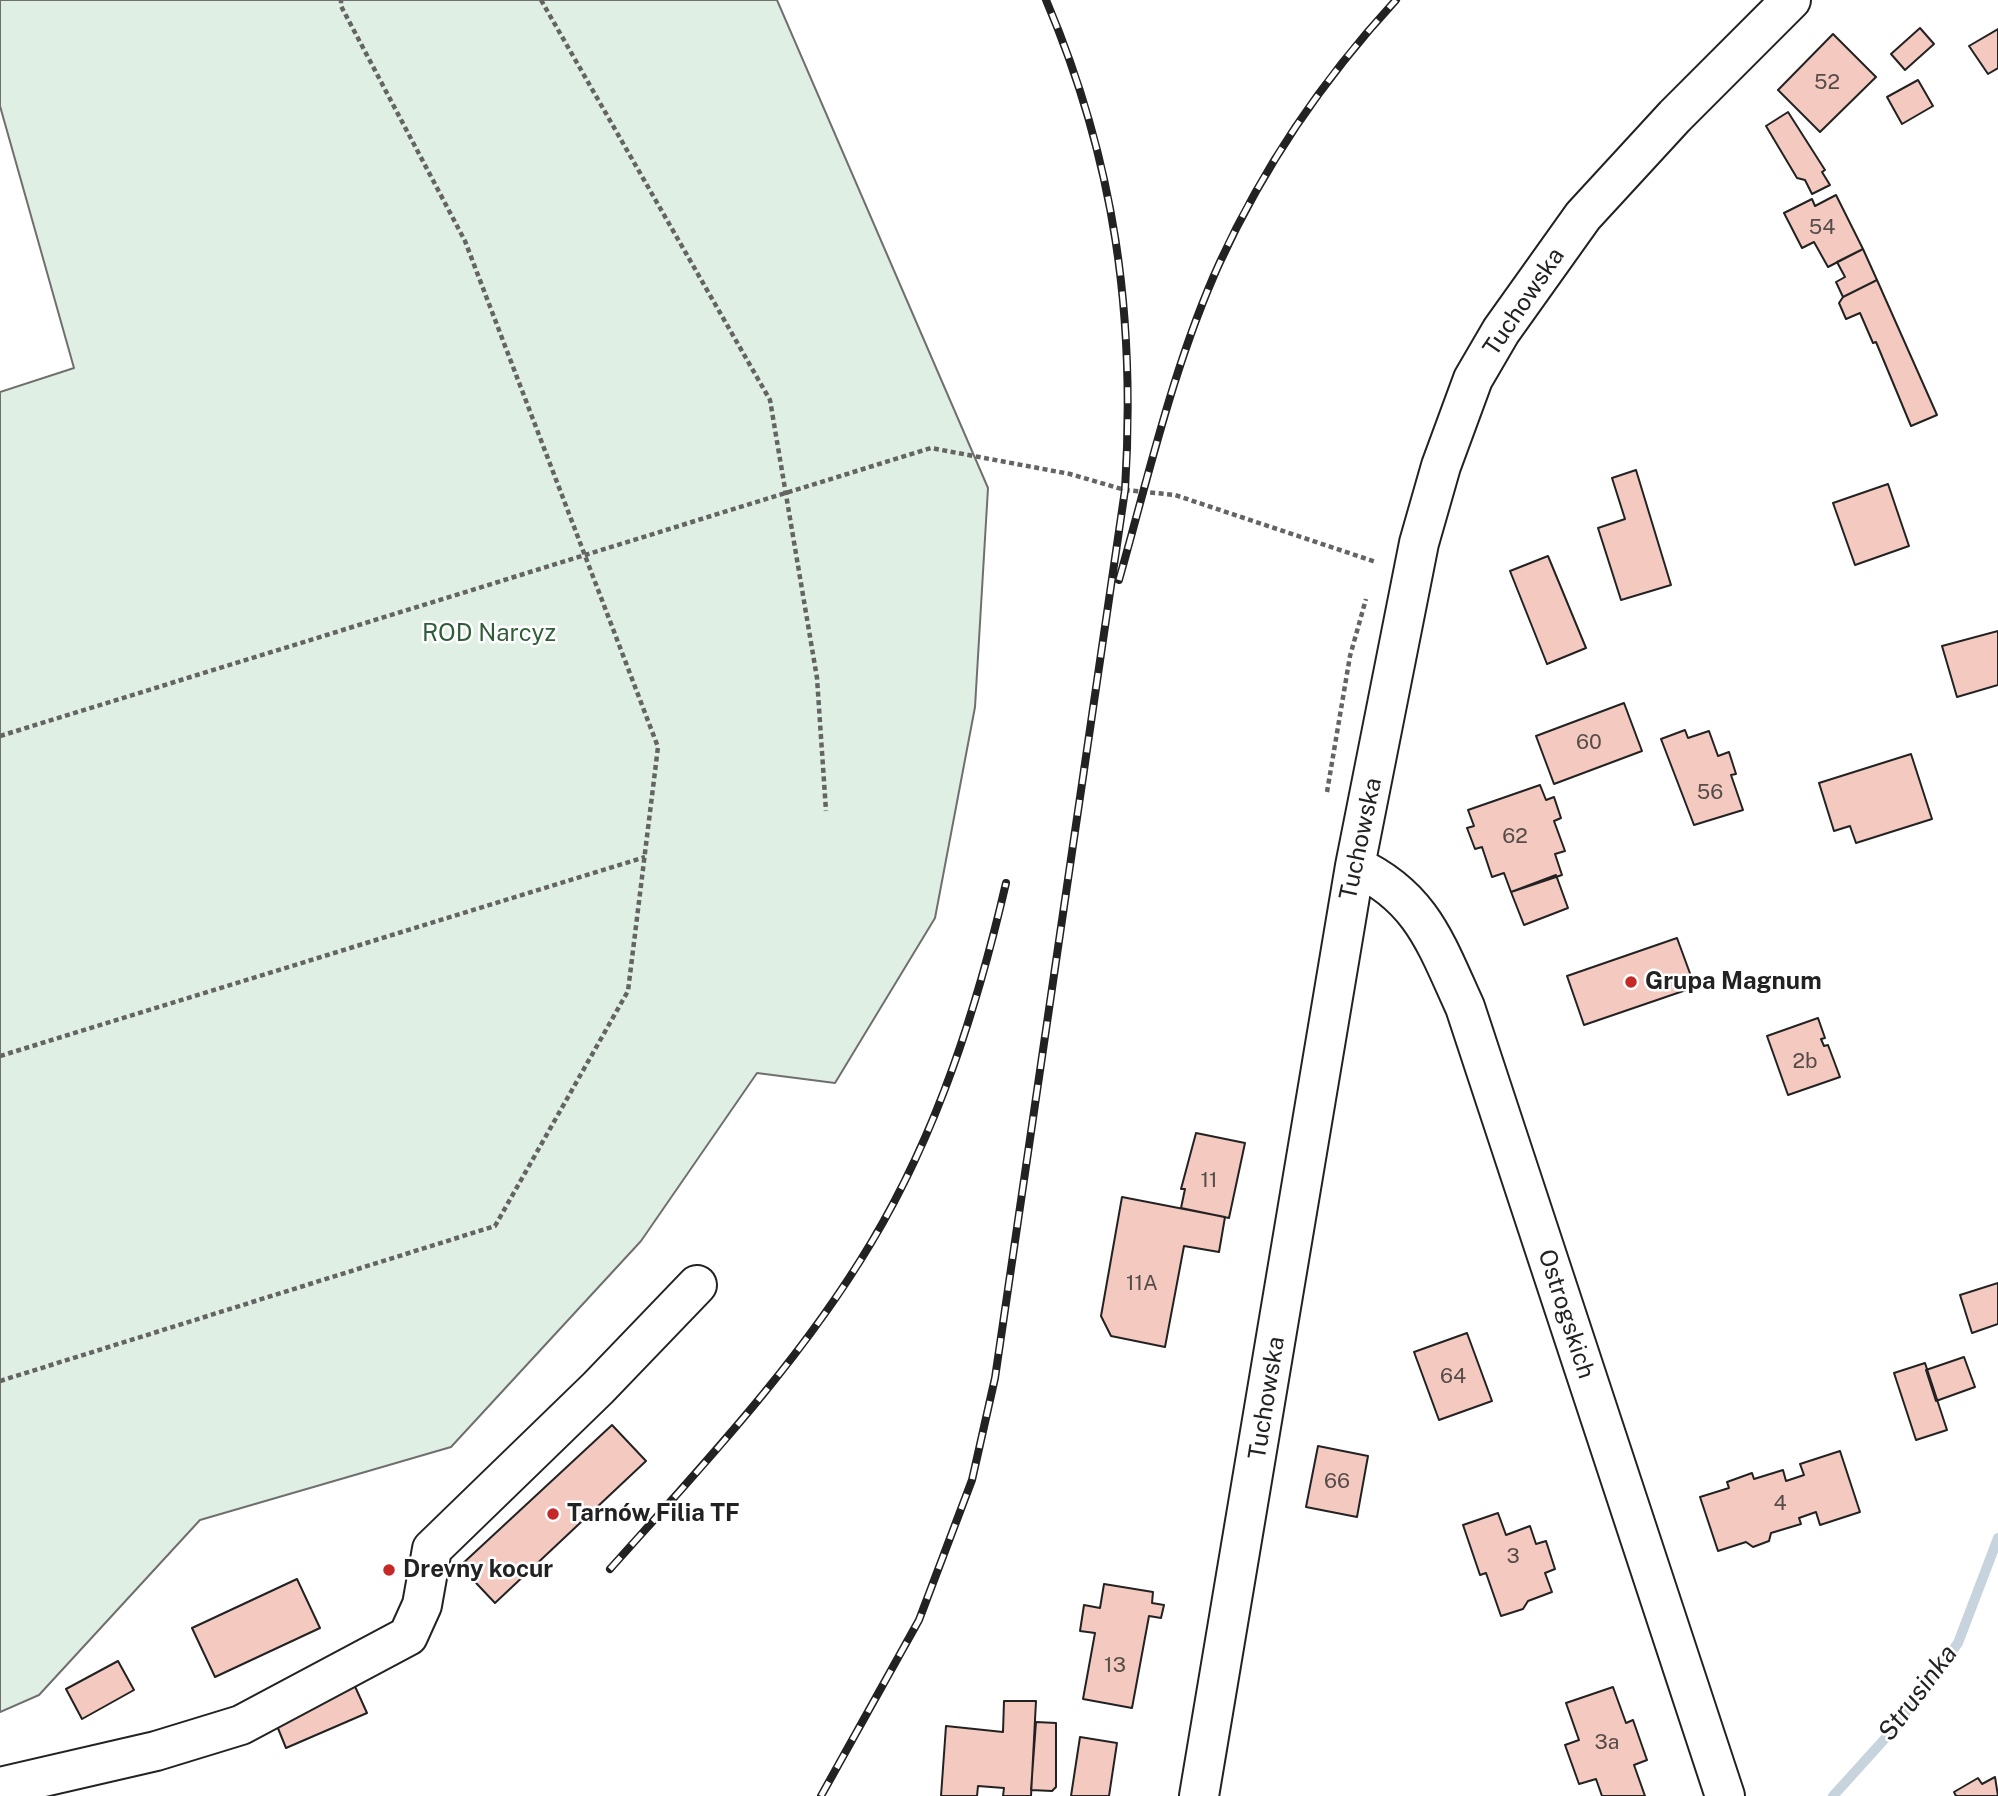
<!DOCTYPE html>
<meta charset="utf-8">
<style>
body{margin:0}
canvas{display:block;background:#fff}
</style>
<canvas width="1998" height="1796"></canvas>
<script>
const ctx = document.querySelector('canvas').getContext('2d');
ctx.lineJoin = 'round';
function paint(path, color) {
  ctx.fillStyle = color;
  ctx.fill(path, 'evenodd');
}
function trace(path, color, width, dash) {
  ctx.strokeStyle = color;
  ctx.lineWidth = width;
  ctx.lineCap = dash ? 'butt' : 'round';
  ctx.setLineDash(dash || []);
  ctx.stroke(path);
}
function label(font, color, halo, rows, align = 'center') {
  ctx.font = font + ' "Public Sans",sans-serif';
  ctx.lineWidth = 5;
  ctx.setLineDash([]);
  ctx.textBaseline = 'middle';
  ctx.strokeStyle = halo;
  ctx.fillStyle = color;
  for (const [text, x, y, turn = 0] of rows) {
    ctx.save();
    ctx.translate(x, y);
    ctx.rotate((+turn || 0) * Math.PI / 180);
    ctx.textAlign = isNaN(turn) ? turn : align;
    if (halo) ctx.strokeText(text, 0, 0);
    ctx.fillText(text, 0, 0);
    ctx.restore();
  }
}
const green = new Path2D(`
 M0,0H777L988,488L975,707L935,918L835,1083L757,1073L641,1241L451,1447L200,1520L39,1695L0,1712V392L74,368L0,106Z`);
const stream = new Path2D(`
 M1833,1796L1891,1732L1958,1643L1998,1538`);
const building = new Path2D(`
 M1920,28L1934,44L1905,70L1891,54Z
 M1998,29V68L1988,74L1969,46Z
 M1833,34L1876,77L1820,132L1778,90Z
 M1918,80L1933,106L1902,124L1887,97Z
 M1788,112L1825,170L1822,172L1830,185L1812,194L1805,180L1797,178L1766,126Z
 M1836,195L1863,249L1828,267L1814,242L1802,248L1784,213L1812,199L1815,206Z
 M1863,249L1877,280L1843,297L1836,282L1845,277L1837,262Z
 M1877,280L1937,415L1911,426L1876,342L1873,343L1860,313L1846,319L1839,303L1843,297Z
 M1636,470L1671,585L1621,600L1598,528L1625,519L1612,478Z
 M1888,484L1909,546L1855,565L1833,503Z
 M1548,556L1586,648L1547,664L1510,571Z
 M1998,631V685L1957,697L1942,646Z
 M1624,703L1642,751L1554,784L1536,736Z
 M1685,730L1688,738L1709,731L1718,756L1729,752L1736,774L1731,775L1743,810L1694,825L1661,739Z
 M1911,754L1932,819L1856,843L1850,826L1834,831L1819,783Z
 M1540,785L1546,800L1554,797L1561,818L1554,821L1565,851L1555,854L1562,875L1511,892L1504,873L1492,877L1482,847L1475,849L1467,828L1474,826L1468,810Z
 M1556,875L1568,908L1524,925L1511,892Z
 M1677,938L1695,987L1584,1025L1567,976Z
 M1818,1018L1825,1038L1821,1039L1824,1046L1828,1045L1840,1077L1788,1095L1767,1036Z
 M1196,1133L1245,1143L1229,1218L1181,1208L1185,1189H1181Z
 M1122,1197L1225,1217L1219,1252L1184,1246L1165,1347L1111,1336L1101,1316Z
 M1998,1283V1324L1972,1333L1960,1295Z
 M1467,1333L1492,1401L1439,1420L1414,1352Z
 M1964,1357L1975,1387L1936,1401L1926,1370Z
 M1925,1363L1947,1430L1916,1440L1894,1373Z
 M612,1425L646,1461L495,1603L460,1566Z
 M1318,1446L1368,1456L1357,1517L1306,1507Z
 M1840,1451L1860,1512L1820,1525L1816,1512L1799,1518L1801,1524L1771,1533L1769,1541L1753,1547L1746,1542L1718,1551L1700,1497L1729,1488L1727,1482L1752,1473L1754,1479L1783,1470L1786,1481L1804,1475L1800,1464Z
 M1498,1513L1506,1535L1530,1526L1536,1544L1546,1541L1555,1569L1545,1573L1552,1592L1528,1601L1523,1609L1501,1616L1486,1573L1480,1575L1463,1525Z
 M297,1579L320,1628L215,1677L192,1628Z
 M1104,1584L1153,1592L1152,1603L1164,1605L1161,1618L1149,1616L1132,1708L1083,1699L1095,1633L1080,1631L1084,1605L1100,1608Z
 M118,1661L134,1690L82,1719L66,1689Z
 M353,1682L367,1713L286,1748L273,1716Z
 M1613,1687L1626,1723L1633,1720L1647,1760L1634,1765L1645,1796H1602L1596,1779L1579,1784L1565,1745L1579,1740L1566,1703Z
 M1004,1701H1036L1031,1796H1003L1004,1788L978,1786L977,1796H941L946,1726L1003,1732Z
 M1036,1722L1056,1723V1787L1052,1791L1031,1790Z
 M1080,1737L1117,1743L1109,1796H1071Z
 M1995,1777L1998,1796H1956L1954,1792L1978,1778L1982,1784Z`);
const path = new Path2D(`
 M541,0L770,400L817,678L826,811
 M0,736L931,448L1070,474L1125,490L1175,495L1376,562
 M1327,792L1350,656L1366,599
 M0,1056L645,857
 M0,1381L495,1226L628,991L658,747L465,241L341,6V0`);
const minor = new Path2D(`
 M1355,866C1422,897 1436,944 1465,1007L1725,1796
 M0,1787L156,1751L241,1725L408,1636L422,1605L432,1549L598,1388L697,1285
 M1199,1796L1355,866L1419,543L1441,466L1473,379L1501,331L1583,216L1675,116L1791,0`);
const rail = new Path2D(`
 M1119,580C1149,474 1174,363 1220,262C1264,166 1324,78 1396,0
 M610,1569C702,1466 800,1362 871,1243C938,1131 977,1008 1006,883
 M821,1796L919,1620L972,1480L995,1378L1125,490C1136,315 1115,162 1046,0`);
const markers = [
 [1631,982,7,"#c62828"],
 [553,1514,7,"#c62828"],
 [389,1570,7,"#c62828"]
];
const numberNames = [
 ["52",1827,83],
 ["54",1822,228],
 ["60",1589,743],
 ["56",1710,793],
 ["62",1515,837],
 ["2b",1805,1062],
 ["11",1209,1181],
 ["11A",1142,1284],
 ["64",1453,1377],
 ["66",1337,1482],
 ["4",1780,1504],
 ["3",1513,1557],
 ["13",1115,1666],
 ["3a",1607,1743]
];
const streetNames = [
 ["Tuchowska",1524,302,-56],
 ["Tuchowska",1361,839,-78],
 ["Ostrogskich",1566,1314,72],
 ["Tuchowska",1267,1398,-81]
];
const parkNames = [
 ["ROD Narcyz",489,634]
];
const poiNames = [
 ["Grupa Magnum",1645,982],
 ["Tarnów Filia TF",567,1514],
 ["Drevny kocur",403,1570]
];
const waterNames = [
 ["Strusinka",1918,1693,-53]
];
paint(green, '#e0efe3');
trace(green, '#6f6f6f', 2);
trace(stream, '#c7d3dd', 10);
paint(building, '#f3c9c0');
trace(building, '#222', 2);
trace(minor, '#222', 42);
trace(path, '#646464', 4.5, [5, 3.5]);
trace(minor, '#fff', 38);
trace(rail, '#222', 8);
trace(rail, '#fff', 5, [16]);
for (const [x, y, r, color] of markers) {
  const dot = new Path2D();
  dot.arc(x, y, r, 0, 2 * Math.PI);
  ctx.fillStyle = color;
  ctx.fill(dot);
  trace(dot, '#fff', 2.5);
}
label('21px', '#564c4a', null, numberNames);
label('24px', '#222', '#fff', streetNames);
label('24px', '#2f5e38', '#fff', parkNames);
label('bold 24px', '#222', '#fff', poiNames, 'left');
label('italic 26px', '#222', '#fff', waterNames);
</script>
